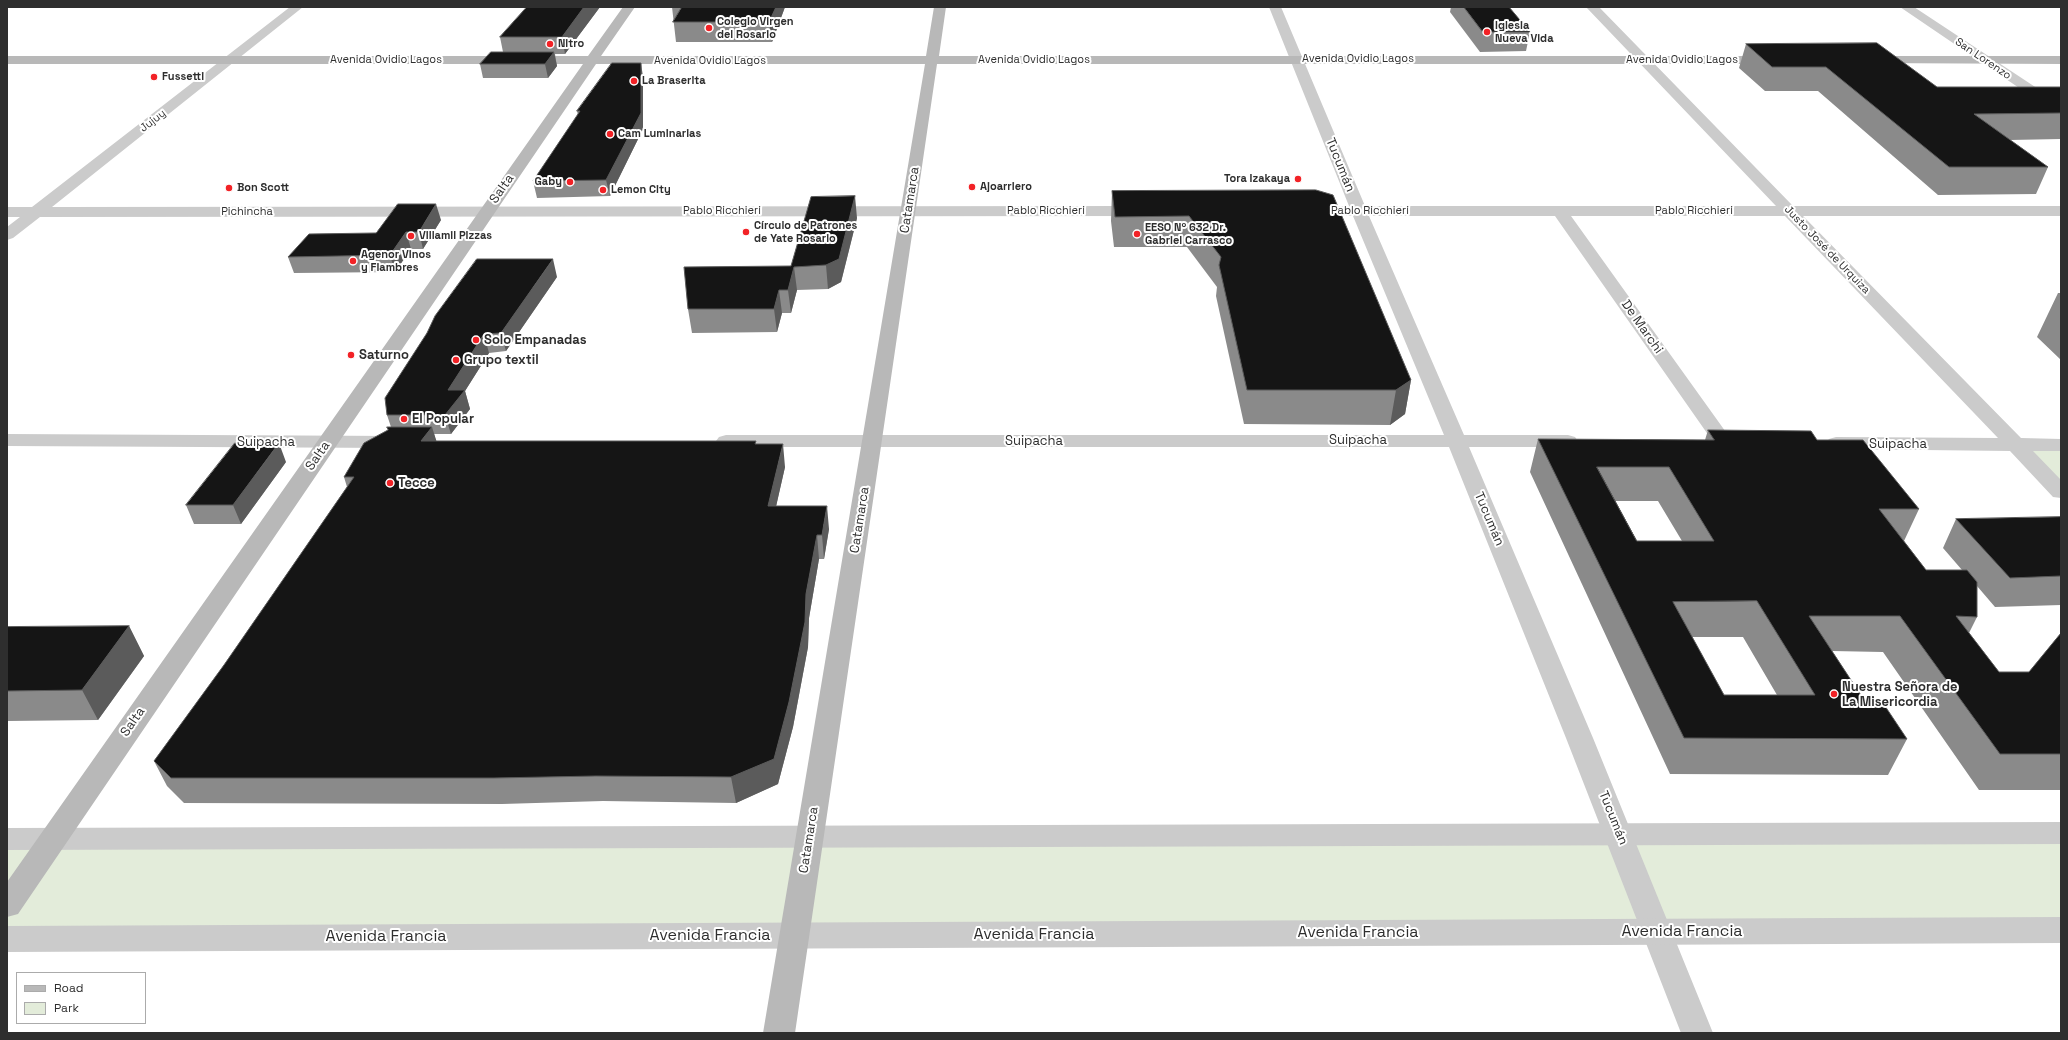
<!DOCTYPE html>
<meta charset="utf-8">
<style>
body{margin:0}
#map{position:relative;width:2068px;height:1040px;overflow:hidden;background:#fff;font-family:"Space Grotesk",sans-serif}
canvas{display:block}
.frame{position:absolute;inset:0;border:8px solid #2e2e2e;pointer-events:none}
.legend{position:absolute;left:16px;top:972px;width:130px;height:52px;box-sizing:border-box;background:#fff;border:1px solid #ababab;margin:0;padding:5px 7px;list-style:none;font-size:12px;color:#2e2e2e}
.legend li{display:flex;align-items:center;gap:8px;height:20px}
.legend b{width:20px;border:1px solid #ababab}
</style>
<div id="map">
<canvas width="2068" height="1040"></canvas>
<div class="frame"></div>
<ul class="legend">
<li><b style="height:5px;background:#b8b8b8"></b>Road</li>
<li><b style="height:11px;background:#e3ecda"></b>Park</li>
</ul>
</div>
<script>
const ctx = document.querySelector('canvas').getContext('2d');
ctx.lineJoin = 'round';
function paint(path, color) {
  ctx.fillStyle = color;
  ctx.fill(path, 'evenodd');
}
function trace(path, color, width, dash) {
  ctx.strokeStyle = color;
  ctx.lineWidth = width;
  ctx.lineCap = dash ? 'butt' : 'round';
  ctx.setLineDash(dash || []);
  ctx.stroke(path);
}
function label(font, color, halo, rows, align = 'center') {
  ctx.font = font + ' "Space Grotesk",sans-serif';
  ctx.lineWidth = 4;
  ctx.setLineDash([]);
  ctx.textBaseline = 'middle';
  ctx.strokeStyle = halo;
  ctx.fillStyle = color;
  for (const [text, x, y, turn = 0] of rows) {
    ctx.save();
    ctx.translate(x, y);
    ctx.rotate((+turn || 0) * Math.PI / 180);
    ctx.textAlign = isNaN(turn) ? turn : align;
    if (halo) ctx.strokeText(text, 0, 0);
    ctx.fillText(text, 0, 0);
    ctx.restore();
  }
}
const green = new Path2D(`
 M2015,444L2061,445V492Z
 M2061,833V930L7,939V839Z`);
const minor = new Path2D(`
 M290,7H303L52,207L1142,206L1148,208L1150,211L1148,214L1142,216L40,217L13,238L7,240V227L20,217H7V207H32Z
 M1269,7H1281L1365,206H1776L1586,7H1599L1793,206H2061V216H1803L2021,438L2061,439V451H2033L2061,480V498L2053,497L2010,451L1836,449L1829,447L1826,443L1829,439L1836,437L1998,438L1785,216H1571L1733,442L1730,446L1723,448L1716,446L1555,216H1369L1464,435H1568L1575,437L1578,441L1575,445L1568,447H1469L1593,738L1713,1033H1681L1566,738L1449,447H726L719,445L716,441L719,437L726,435H1444L1353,216H1310L1304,214L1302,211L1304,208L1310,206H1349Z
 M1900,7H1914L2061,104V114L2056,113Z
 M7,434L396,436L403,438L406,442L403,446L396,448L7,446Z`);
const tertiary = new Path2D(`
 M2061,822V844L7,850V828Z
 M2061,917V943L7,952V926Z`);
const secondary = new Path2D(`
 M623,7H635L601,56H926L934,7H946L939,56H1772L1778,60L1772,64H937L795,1033H763L925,64H596L18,914L7,917V882L583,64H7V56H588Z
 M1870,56H2061V64L1865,63L1864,60Z`);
const wall = new Path2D(`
 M527,7H600L565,54H555L557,66L548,78H483L480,64L503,52L500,37Z
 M672,7H785L772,42H676Z
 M1451,7H1509L1530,32L1526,51L1480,52L1450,12Z
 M1746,44L1937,87H2061V139L2010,140L2048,167L2036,194L1938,195L1818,91H1765L1739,68Z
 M643,77V129L610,196L537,198L533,181L578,115L577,111Z
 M1316,190L1411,380L1405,414L1390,425L1244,424L1216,296L1217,287L1187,247H1114L1111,221L1112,191Z
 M857,218L841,282L828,289L797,290L791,313H782L777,332L692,333L688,309L791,266Z
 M441,220L423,249H411L395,272L294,273L288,257L376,233Z
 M557,277L506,351L489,353L465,391L470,409L451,434H434L436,441H756V444L785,467L776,506L829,529L824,559H819L809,618L808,647L793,727L778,784L736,803L603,801L502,804L184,803L167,786L154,761L224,665L347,487L344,477L391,427L387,415L427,333Z
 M2058,293H2061V360L2037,337Z
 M1708,430L1817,440L1919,509L1904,541L1926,570H1962L1943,548L1956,519L2061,517V605L1995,607L1977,586V617L1969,633L1999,672H2029L2061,633V790H1979L1883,652L1832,651L1868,706L1907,739L1888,775L1670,774L1530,472L1538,439L1705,440ZM1615,501H1658L1682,541H1637ZM1692,637H1743L1777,695H1724Z
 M286,462L241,524H194L186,505Z
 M129,626L144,656L98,720L7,721V627Z`);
const shadedWall = new Path2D(`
 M584,7H600L565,54L562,37Z
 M776,7H785L772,42L769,22Z
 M554,52L557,66L548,78L545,64Z
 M641,63L643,77V129L610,196L606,180Z
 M855,196L857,218L841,282L828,289L826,265Z
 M436,204L441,220L423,249L419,232Z
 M406,232L411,249L395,272L390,255Z
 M553,259L557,277L506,351L501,333Z
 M794,267L797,290L791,313L788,290Z
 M779,290L782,313L777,332L774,309Z
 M484,334L489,353L465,391L470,409L451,434L445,415L448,390Z
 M1411,380L1405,414L1390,425L1396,390Z
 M432,427L439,449L421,441Z
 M279,443L286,462L241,524L233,505Z
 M783,444L785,467L771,529L768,506Z
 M827,506L829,529L824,559L822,535Z
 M817,535L819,559L809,618L808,647L793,727L778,784L736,803L731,777L806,594Z
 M129,626L144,656L98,720L82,690Z`);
const building = new Path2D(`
 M527,7H584L562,37H500Z
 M682,7H776L769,22H673Z
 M1464,7H1509L1530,32H1483Z
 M1877,43L1937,87H2061V113L1974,114L2048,167H1949L1826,67H1772L1746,44Z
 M491,52H554L545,64H480Z
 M612,63H641V113L606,180L533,181L580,111H577Z
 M1316,190L1333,195L1411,380L1396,390H1247L1219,265L1221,257L1189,216L1115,217L1112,191Z
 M855,196L839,259L826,265L794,267L788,290H779L774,309H688L684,267L791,266L811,197Z
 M398,204H436L419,232H406L390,255L288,257L309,234L376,233Z
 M477,259H553L501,333L484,334L448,390H465L445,415H387L385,398L427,333L435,316Z
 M387,427H432L421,441H756L755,444H783L768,506H827L822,535H817L806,594L805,622L789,702L774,759L731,777L596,776L494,778H171L154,761L224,665L354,477H344L364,443L388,430Z
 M1708,430L1811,431L1817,440H1863L1919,509H1879L1926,570H1967L1977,582V617L1956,616L1999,672H2029L2061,633V754H2000L1900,616H1809L1868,706H1885L1907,739L1684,738L1538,439L1714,440ZM1597,467H1669L1714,541H1637ZM1757,601L1815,695H1724L1673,602Z
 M235,443H279L233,505H186Z
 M2061,517V576L2010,578L1956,519Z
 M129,626L82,690L7,691V627Z`);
const markers = [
 [709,28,4,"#f22226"],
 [1487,32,4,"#f22226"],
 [550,44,4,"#f22226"],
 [154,77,4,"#f22226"],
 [634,81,4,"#f22226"],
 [610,134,4,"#f22226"],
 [1298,179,4,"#f22226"],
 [570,182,4,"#f22226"],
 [972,187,4,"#f22226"],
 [229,188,4,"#f22226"],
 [603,190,4,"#f22226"],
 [746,232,4,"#f22226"],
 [1137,234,4,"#f22226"],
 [411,236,4,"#f22226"],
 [353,261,4,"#f22226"],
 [476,340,4,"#f22226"],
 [351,355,4,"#f22226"],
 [456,360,4,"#f22226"],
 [404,419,4,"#f22226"],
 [390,483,4,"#f22226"],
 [1834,694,4,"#f22226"]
];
const farPoinames = [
 ["Colegio Virgen",717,22],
 ["del Rosario",717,35],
 ["Iglesia",1495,26],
 ["Nueva Vida",1495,39],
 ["Nitro",558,44],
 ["Fussetti",162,77],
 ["La Braserita",642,81],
 ["Cam Luminarias",618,134],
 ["Tora Izakaya",1290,179,"right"],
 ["Gaby",562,182,"right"],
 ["Ajoarriero",980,187],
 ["Bon Scott",237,188],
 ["Lemon City",611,190],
 ["Círculo de Patrones",754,226],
 ["de Yate Rosario",754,239],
 ["EESO Nº 632 Dr.",1145,228],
 ["Gabriel Carrasco",1145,241],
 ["Villamil Pizzas",419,236],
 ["Agenor Vinos",361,255],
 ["y Fiambres",361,268]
];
const farStreetnames = [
 ["Avenida Ovidio Lagos",1358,59],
 ["San Lorenzo",1983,59,34],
 ["Avenida Ovidio Lagos",386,60],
 ["Avenida Ovidio Lagos",1034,60],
 ["Avenida Ovidio Lagos",1682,60],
 ["Avenida Ovidio Lagos",710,61],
 ["Jujuy",153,121,-38],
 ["Pablo Ricchieri",722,211],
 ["Pablo Ricchieri",1046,211],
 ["Pablo Ricchieri",1370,211],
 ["Pablo Ricchieri",1694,211],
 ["Pichincha",247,212],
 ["Justo José de Urquiza",1827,250,46]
];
const streetNames = [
 ["Tucumán",1340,165,68],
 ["Salta",502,189,-55],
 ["Catamarca",910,200,-81],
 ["De Marchi",1642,327,55],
 ["Suipacha",1358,440],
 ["Suipacha",1034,441],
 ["Suipacha",266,442],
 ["Suipacha",1898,444],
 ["Salta",318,456,-55],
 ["Tucumán",1489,519,67],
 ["Catamarca",860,520,-81],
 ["Salta",133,722,-55],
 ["Tucumán",1613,818,68],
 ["Catamarca",809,840,-81]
];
const poiNames = [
 ["Solo Empanadas",484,340],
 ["Saturno",359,355],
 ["Grupo textil",464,360],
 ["El Popular",412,419],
 ["Tecce",398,483],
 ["Nuestra Señora de",1842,687],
 ["La Misericordia",1842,702]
];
const nearStreetnames = [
 ["Avenida Francia",1682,932],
 ["Avenida Francia",1358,933],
 ["Avenida Francia",1034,935],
 ["Avenida Francia",710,936],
 ["Avenida Francia",386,937]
];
paint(green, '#e3ecda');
paint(minor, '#cbcbcb');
paint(tertiary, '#cbcbcb');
paint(secondary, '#b8b8b8');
paint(wall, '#8a8a8a');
paint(shadedWall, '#5b5b5b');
paint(building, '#151515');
trace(building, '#5b5b5b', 1);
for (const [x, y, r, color] of markers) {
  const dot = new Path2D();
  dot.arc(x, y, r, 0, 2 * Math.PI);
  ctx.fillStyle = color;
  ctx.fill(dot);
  trace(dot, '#fff', 1.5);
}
label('bold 11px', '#2e2e2e', '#fff', farPoinames, 'left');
label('11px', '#2e2e2e', '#fff', farStreetnames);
label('13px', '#2e2e2e', '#fff', streetNames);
label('bold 13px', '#2e2e2e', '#fff', poiNames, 'left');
label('16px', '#2e2e2e', '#fff', nearStreetnames);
</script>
